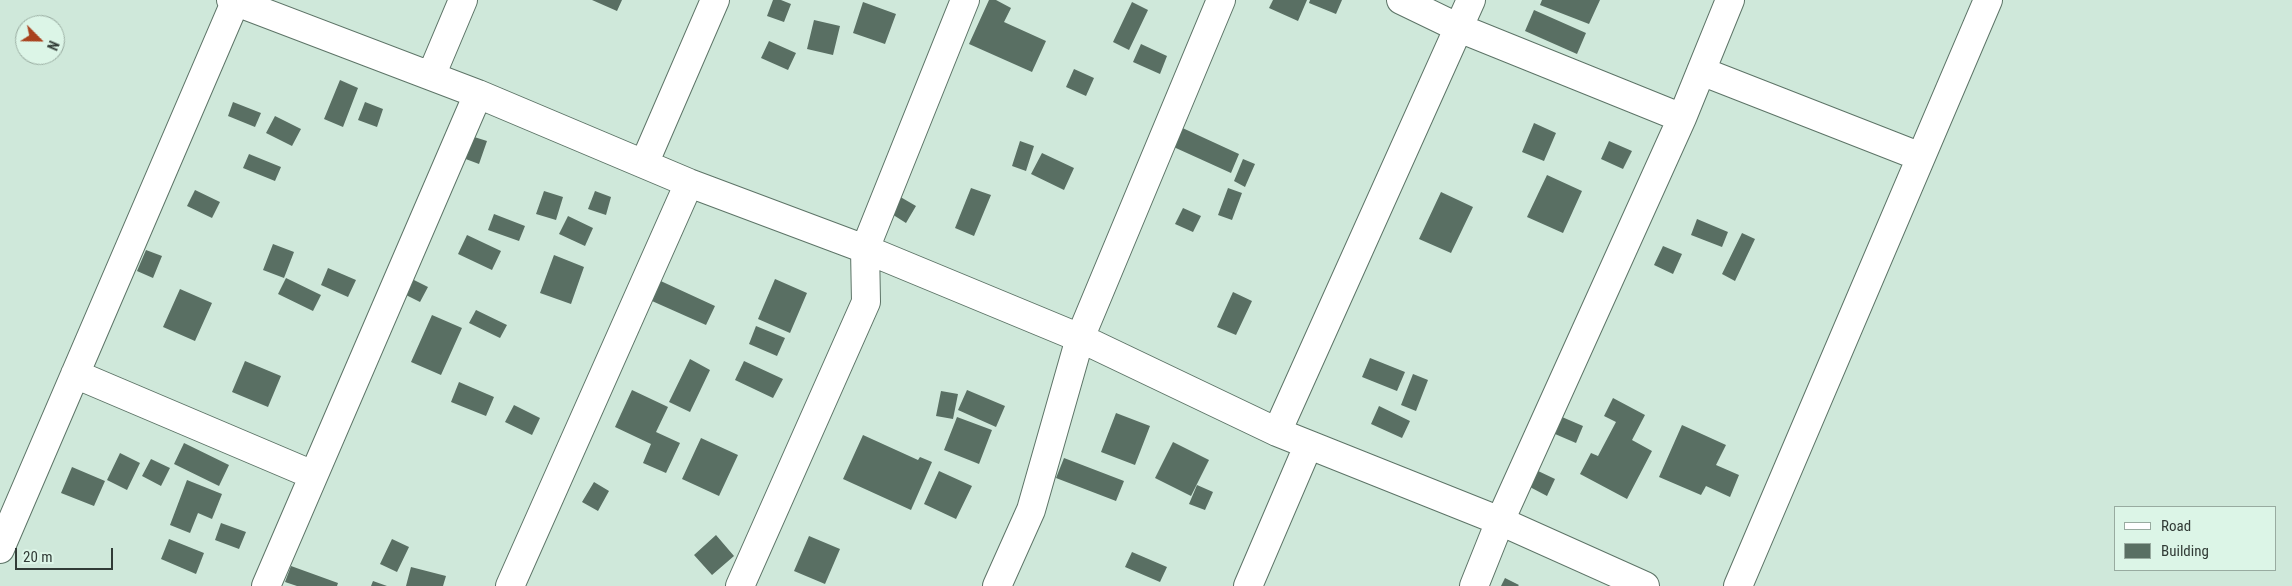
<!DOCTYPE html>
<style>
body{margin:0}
#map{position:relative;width:2292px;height:586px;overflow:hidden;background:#cfe8da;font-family:"Roboto Condensed",sans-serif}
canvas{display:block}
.legend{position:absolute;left:2114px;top:506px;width:162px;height:65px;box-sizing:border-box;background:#dcf5e7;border:1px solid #98aba0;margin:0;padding:6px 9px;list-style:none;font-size:15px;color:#313b36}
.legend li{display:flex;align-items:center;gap:10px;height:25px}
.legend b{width:25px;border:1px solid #98aba0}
.north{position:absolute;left:15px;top:15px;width:50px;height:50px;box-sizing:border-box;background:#dcf5e7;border:1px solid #98aba0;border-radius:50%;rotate:113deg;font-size:14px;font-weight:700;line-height:20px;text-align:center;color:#313b36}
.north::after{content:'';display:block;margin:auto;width:18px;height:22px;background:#a9421e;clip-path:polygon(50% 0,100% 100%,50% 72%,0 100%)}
.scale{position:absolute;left:15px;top:548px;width:98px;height:22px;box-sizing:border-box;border:2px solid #313b36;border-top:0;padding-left:6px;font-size:15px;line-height:18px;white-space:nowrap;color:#313b36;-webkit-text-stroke:4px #dcf5e7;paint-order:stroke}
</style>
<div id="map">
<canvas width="2292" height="586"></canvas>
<ul class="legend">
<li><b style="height:6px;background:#fff"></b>Road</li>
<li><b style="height:14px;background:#596f63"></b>Building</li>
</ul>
<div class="north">N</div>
<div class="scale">20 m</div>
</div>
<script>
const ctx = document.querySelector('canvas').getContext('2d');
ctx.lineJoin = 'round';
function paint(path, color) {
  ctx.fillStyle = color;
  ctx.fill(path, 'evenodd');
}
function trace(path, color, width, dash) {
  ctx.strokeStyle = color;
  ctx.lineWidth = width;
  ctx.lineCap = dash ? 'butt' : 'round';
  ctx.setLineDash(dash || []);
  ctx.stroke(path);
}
const building = new Path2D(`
 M592,0H622L617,11Z
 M773,0H781L791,4L784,22L767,16Z
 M989,0H996L1011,8L1004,22L1046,41L1032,72L969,44Z
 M1273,0H1307L1298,21L1269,8Z
 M1310,0H1342L1336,14L1309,3Z
 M1542,0H1600L1589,24L1540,5Z
 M863,2L896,14L885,44L853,33Z
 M1132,2L1148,10L1129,50L1113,42Z
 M1534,10L1586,33L1577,54L1525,31Z
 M814,20L840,26L833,55L807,49Z
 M769,41L796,53L788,70L761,58Z
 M1141,44L1167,56L1160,74L1133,62Z
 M1074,69L1094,78L1086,96L1066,87Z
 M340,80L358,88L343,127L324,119Z
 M233,102L261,113L255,127L228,116Z
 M365,102L383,109L377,127L358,120Z
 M275,116L301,129L292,146L266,133Z
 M1534,123L1556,133L1544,161L1522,152Z
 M1176,125L1239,154L1231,173L1167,144Z
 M471,136L487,141L479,164L463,158Z
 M1020,141L1034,146L1026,171L1012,166Z
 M1609,141L1632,151L1623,169L1601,159Z
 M1042,153L1074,168L1064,190L1031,174Z
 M249,154L281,167L275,181L243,168Z
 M1243,159L1255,164L1245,187L1234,181Z
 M1547,175L1582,191L1563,233L1527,217Z
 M971,188L991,195L974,236L955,228Z
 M1228,188L1242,193L1232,220L1218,215Z
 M195,190L220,202L212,218L187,206Z
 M544,191L563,197L556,220L536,214Z
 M595,191L611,197L606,215L588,209Z
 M1441,192L1473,207L1451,253L1419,239Z
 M897,195L916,206L906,223L887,211Z
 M1183,208L1201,216L1193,232L1175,224Z
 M494,214L525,226L519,241L488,230Z
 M568,216L593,228L585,246L559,234Z
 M1697,219L1728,232L1722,247L1691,235Z
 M1742,233L1755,239L1735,281L1722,274Z
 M467,235L501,251L492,270L458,254Z
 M273,244L294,252L284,278L263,270Z
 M1663,246L1682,254L1673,274L1654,265Z
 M146,250L162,256L153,278L137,271Z
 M554,255L584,267L571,304L540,293Z
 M328,268L356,280L348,297L321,285Z
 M404,275L428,287L420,302L396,290Z
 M652,277L715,306L706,325L643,297Z
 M286,278L321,295L313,311L278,294Z
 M775,279L807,293L790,333L758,319Z
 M180,289L212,303L195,341L163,327Z
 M1233,292L1252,301L1236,335L1217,327Z
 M476,310L507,325L500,338L469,323Z
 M432,315L462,328L441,375L411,362Z
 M756,326L785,338L777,356L749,344Z
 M1370,358L1405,372L1397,391L1362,377Z
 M690,359L710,370L690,412L669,402Z
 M245,361L281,376L268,407L232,392Z
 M744,361L783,379L773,398L735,380Z
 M1413,374L1428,380L1416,411L1401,405Z
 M459,382L494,397L486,416L451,402Z
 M632,390L668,407L656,432L680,443L666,473L643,463L651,444L615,427Z
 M967,390L1005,406L996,427L958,410Z
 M941,391L958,394L953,419L936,416Z
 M1613,398L1645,415L1632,440L1652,451L1627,499L1580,474L1591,453L1598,456L1616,422L1604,416Z
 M514,405L540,418L532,435L505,422Z
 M1379,406L1410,421L1402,438L1371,424Z
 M1116,413L1150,426L1135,465L1101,452Z
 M957,417L992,430L979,464L944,450Z
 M1562,417L1583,426L1576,443L1555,434Z
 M1682,425L1726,445L1716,465L1739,475L1730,497L1706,486L1701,495L1659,477Z
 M863,435L918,460L920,457L932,462L911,510L843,479Z
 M701,438L738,455L719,496L682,479Z
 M1173,442L1209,460L1191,496L1155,478Z
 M184,443L229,465L219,486L174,464Z
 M120,453L140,463L127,490L107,480Z
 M1064,458L1124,481L1116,501L1056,478Z
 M151,459L170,468L161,486L142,476Z
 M72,467L105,481L94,506L61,493Z
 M1536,470L1555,479L1547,496L1528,486Z
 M939,471L972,486L956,519L924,504Z
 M187,480L222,494L212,519L198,513L190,533L170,525Z
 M594,482L609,491L598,511L582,502Z
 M1197,485L1213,492L1205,510L1189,504Z
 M221,523L246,532L239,549L215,540Z
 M716,535L734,556L712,575L694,555Z
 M809,536L840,549L825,584L794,571Z
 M169,539L204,553L196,574L161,559Z
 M392,539L409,547L397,572L380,564Z
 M1132,552L1167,567L1160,582L1125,567Z
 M291,566L338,583L337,586H297L285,582Z
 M411,567L446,576L443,586H406Z
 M1505,578L1519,585L1518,586H1501Z
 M373,581L387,586H371Z`);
const minor = new Path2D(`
 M231,0L478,94L689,183L865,249L1080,338L1277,432L1500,521L1645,586
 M1401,0L1459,28L1682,118
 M1701,71L1921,157
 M431,76L463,0
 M644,164L715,0
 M75,374L313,475
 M1277,432L1471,0
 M0,549L236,0
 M266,586L478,94
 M510,586L689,183
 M740,586L866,302L865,249L965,0
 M997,586L1031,510L1080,338L1221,0
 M1248,586L1308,446
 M1474,586L1500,521L1682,118L1730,0
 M1738,586L1988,0`);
paint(building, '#596f63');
trace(minor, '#5d7467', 30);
trace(minor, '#fff', 28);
</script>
